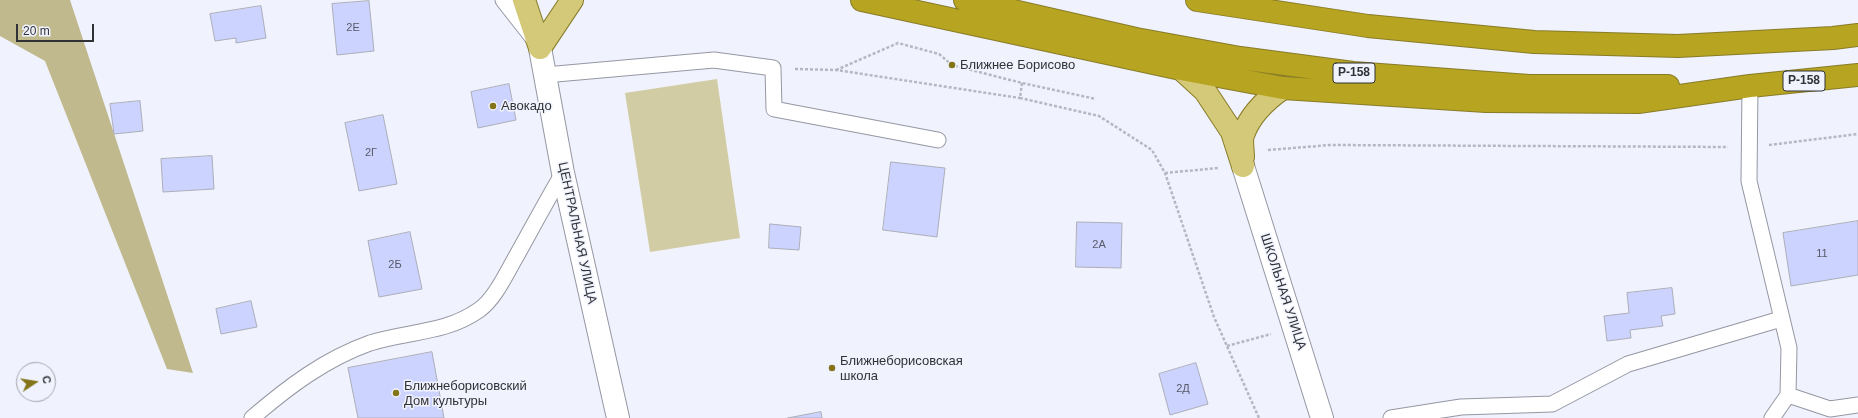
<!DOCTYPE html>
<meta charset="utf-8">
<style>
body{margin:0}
#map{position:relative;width:1858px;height:418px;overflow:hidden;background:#f0f2fe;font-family:Helvetica,sans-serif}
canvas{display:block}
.north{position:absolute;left:16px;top:362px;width:40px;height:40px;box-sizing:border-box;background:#f0f2fe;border:1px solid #a4a5ae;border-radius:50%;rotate:78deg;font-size:11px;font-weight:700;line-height:16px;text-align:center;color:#313236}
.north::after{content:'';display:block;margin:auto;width:14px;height:18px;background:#827417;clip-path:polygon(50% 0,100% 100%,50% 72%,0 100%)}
.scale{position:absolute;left:16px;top:24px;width:78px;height:18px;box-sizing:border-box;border:2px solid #313236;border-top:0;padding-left:5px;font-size:12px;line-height:14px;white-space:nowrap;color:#313236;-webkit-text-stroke:3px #f0f2fe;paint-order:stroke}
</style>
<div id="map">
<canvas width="1858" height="418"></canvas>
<div class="north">С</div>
<div class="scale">20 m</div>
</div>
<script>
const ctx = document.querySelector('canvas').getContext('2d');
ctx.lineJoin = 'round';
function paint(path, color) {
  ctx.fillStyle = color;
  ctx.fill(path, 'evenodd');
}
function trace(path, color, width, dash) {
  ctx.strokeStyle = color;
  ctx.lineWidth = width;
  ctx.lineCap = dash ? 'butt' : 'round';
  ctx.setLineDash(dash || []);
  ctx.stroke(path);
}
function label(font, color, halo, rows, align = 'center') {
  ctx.font = font + ' Helvetica,sans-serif';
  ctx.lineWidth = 3;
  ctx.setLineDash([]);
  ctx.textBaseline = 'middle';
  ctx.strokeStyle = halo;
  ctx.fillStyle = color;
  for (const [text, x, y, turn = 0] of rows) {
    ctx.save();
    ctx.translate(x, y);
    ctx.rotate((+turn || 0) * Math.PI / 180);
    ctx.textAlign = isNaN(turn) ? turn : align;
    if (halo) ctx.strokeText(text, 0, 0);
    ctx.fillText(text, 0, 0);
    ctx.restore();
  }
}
const green = new Path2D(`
 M717,79L740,238L650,252L625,93Z`);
const forest = new Path2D(`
 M0,0H70L193,373L167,369L45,61L0,36Z`);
const building = new Path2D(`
 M369,1L374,51L337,55L332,4Z
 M261,6L266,38L236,43V38L215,41L210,14Z
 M509,84L516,120L478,128L471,92Z
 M140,101L143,131L114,134L110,104Z
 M383,115L397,184L359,191L345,123Z
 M212,156L214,189L163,192L161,159Z
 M891,162L945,168L937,237L883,230Z
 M1858,221V275L1791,286L1783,233Z
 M1077,222L1122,223L1121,268L1076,267Z
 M770,224L801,227L799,250L769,248Z
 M410,232L422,289L379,297L368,241Z
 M1672,288L1675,314L1661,316L1663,326L1630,330L1631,338L1607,341L1604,316L1629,313L1627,293Z
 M251,301L257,327L221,334L216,309Z
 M432,352L444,418H358L348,368Z
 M1196,363L1208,404L1170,415L1159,374Z
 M821,412L822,418H788Z`);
const path = new Path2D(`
 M795,69L836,70L1020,98
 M836,70L898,43L939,54L952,65L1022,83L1096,99
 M1022,83L1020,98L1099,116L1152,150L1165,173L1214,317L1259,418
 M1769,145L1858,134
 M1268,150L1330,145L1728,147
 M1165,173L1218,168
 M1227,346L1271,334`);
const lane = new Path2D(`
 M503,0L532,37
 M545,75L714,60L773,68L774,109L938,140
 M1750,86L1749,181L1789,348L1788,395L1830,409L1858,405
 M252,418C288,387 325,359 370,343C407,331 445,334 479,310C495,299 507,272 517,255C532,228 547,200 563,173
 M1391,418L1461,407L1552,404L1628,364L1781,319
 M1772,418L1788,395`);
const street = new Path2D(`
 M540,48L563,173L618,418
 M1243,166L1322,418`);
const primary = new Path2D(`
 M524,0L540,48
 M540,48L572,0
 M1181,69L1205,91L1232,132L1243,166
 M1243,157C1243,150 1241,141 1243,135C1250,115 1267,99 1283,88`);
const highway = new Path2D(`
 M862,0L1181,69L1283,88L1486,101L1638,102L1750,86L1858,75
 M965,0L1136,39L1240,58L1353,73L1529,86H1668
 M1197,0L1368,26L1534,42L1678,46L1833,38L1858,35`);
const markers = [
 [952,65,4,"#827417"],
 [493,106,4,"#827417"],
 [832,368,4,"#827417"],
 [396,393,4,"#827417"]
];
const numberNames = [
 ["2Е",353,28],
 ["2Г",371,153],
 ["2А",1099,245],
 ["11",1822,254],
 ["2Б",395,265],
 ["2Д",1183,389]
];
const shields = [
 [1354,73,42],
 [1804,81,42]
];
const shieldNames = [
 ["Р-158",1354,73],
 ["Р-158",1804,81]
];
const poiNames = [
 ["Ближнее Борисово",960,65],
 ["Авокадо",501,106],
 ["Ближнеборисовская",840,361],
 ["школа",840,376],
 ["Ближнеборисовский",404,386],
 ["Дом культуры",404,401]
];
const streetNames = [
 ["ЦЕНТРАЛЬНАЯ УЛИЦА",577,233,78],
 ["ШКОЛЬНАЯ УЛИЦА",1283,292,72]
];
paint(green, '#d2cca4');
paint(forest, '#c0b98d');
paint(building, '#cbd3fe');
trace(building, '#acaeb9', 1);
trace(lane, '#9597a2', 17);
trace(street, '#9597a2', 24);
trace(primary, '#887c28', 24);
trace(highway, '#887c28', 24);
trace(path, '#b5b7c1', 2.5, [3, 2]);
trace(lane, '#fff', 15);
trace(street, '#fff', 22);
trace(primary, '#d4c879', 22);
trace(highway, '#b7a420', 22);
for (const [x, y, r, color] of markers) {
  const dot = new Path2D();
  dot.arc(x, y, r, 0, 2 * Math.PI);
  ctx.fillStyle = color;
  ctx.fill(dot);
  trace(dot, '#f0f2fe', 1.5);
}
label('11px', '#585a68', null, numberNames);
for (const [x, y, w] of shields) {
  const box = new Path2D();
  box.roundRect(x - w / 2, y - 10, w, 20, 3);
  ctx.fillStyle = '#f0f2fe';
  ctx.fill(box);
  trace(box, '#313236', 1);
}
label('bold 12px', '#313236', null, shieldNames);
label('13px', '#313236', '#f0f2fe', poiNames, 'left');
label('13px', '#313236', '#f0f2fe', streetNames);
</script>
